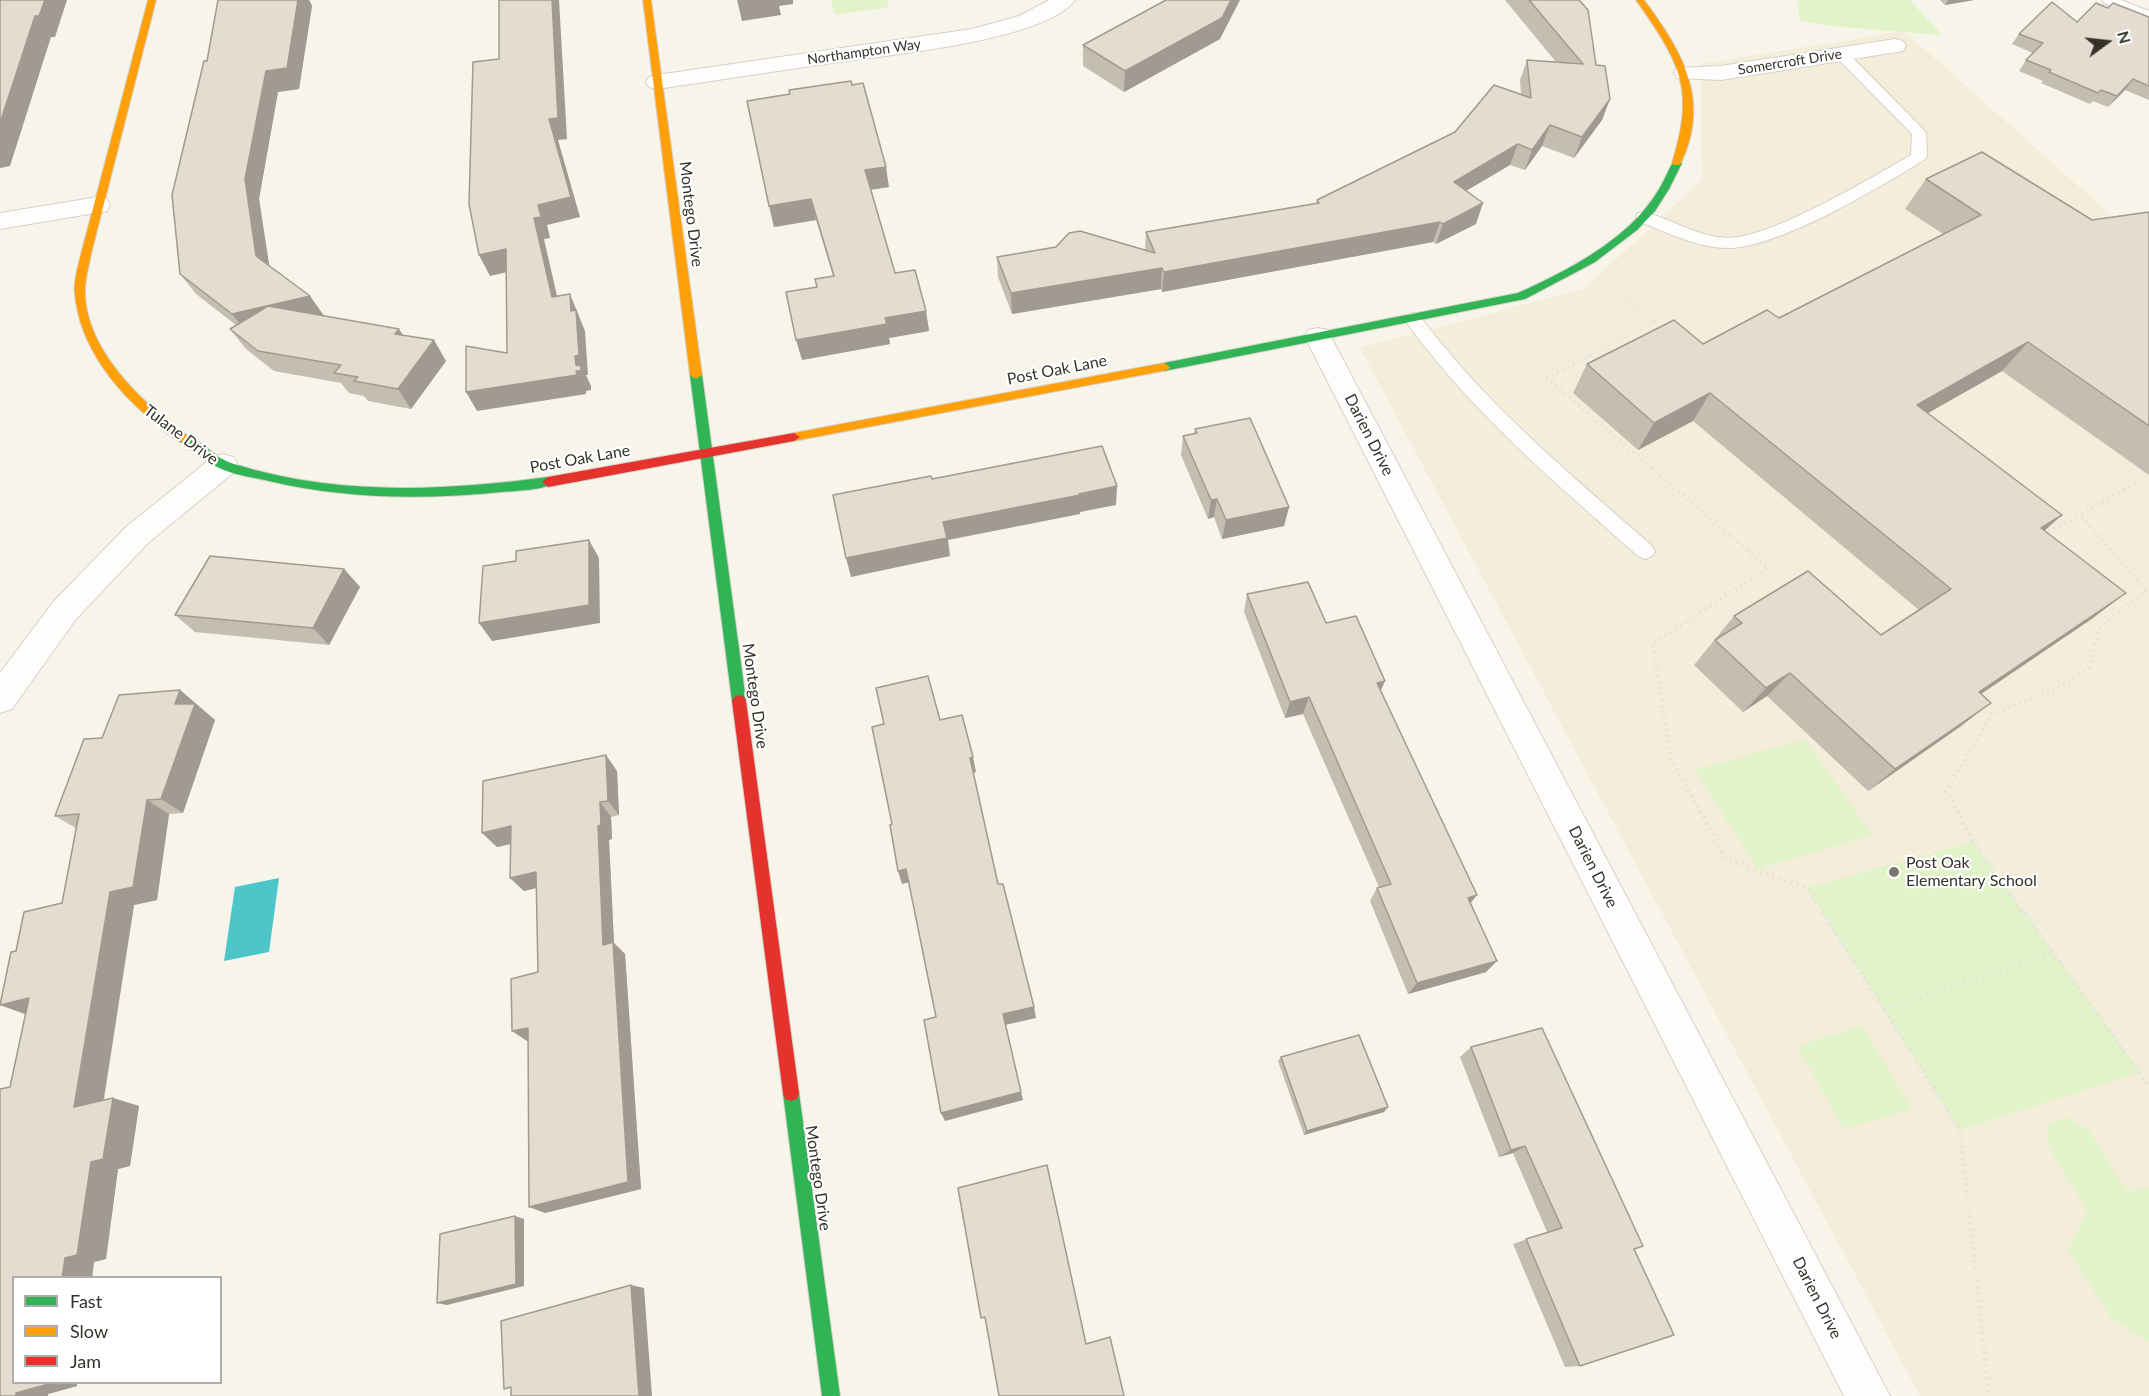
<!DOCTYPE html>
<style>
body{margin:0}
#map{position:relative;width:2149px;height:1396px;overflow:hidden;background:#f7f4e9;font-family:Lato,sans-serif}
canvas{display:block}
.legend{position:absolute;left:12px;top:1276px;width:210px;height:108px;box-sizing:border-box;background:#fff;border:2px solid #aeadaa;margin:0;padding:8px 10px;list-style:none;font-size:18px;color:#35322b}
.legend li{display:flex;align-items:center;gap:12px;height:30px}
.legend b{width:30px;border:2px solid #aeadaa}
.north{position:absolute;left:2077px;top:12px;width:60px;height:60px;-webkit-text-stroke:4px #fff;paint-order:stroke;rotate:75deg;font-size:16px;font-weight:700;line-height:24px;text-align:center;color:#35322b}
.north::after{content:'';display:block;margin:auto;width:21px;height:27px;background:#35322b;clip-path:polygon(50% 0,100% 100%,50% 72%,0 100%)}
</style>
<div id="map">
<canvas width="2149" height="1396"></canvas>
<ul class="legend">
<li><b style="height:8px;background:#30b455"></b>Fast</li>
<li><b style="height:8px;background:#ff9f0a"></b>Slow</li>
<li><b style="height:8px;background:#e5322d"></b>Jam</li>
</ul>
<div class="north">N</div>
</div>
<script>
const ctx = document.querySelector('canvas').getContext('2d');
ctx.lineJoin = 'round';
function paint(path, color) {
  ctx.fillStyle = color;
  ctx.fill(path, 'evenodd');
}
function trace(path, color, width, dash) {
  ctx.strokeStyle = color;
  ctx.lineWidth = width;
  ctx.lineCap = dash ? 'butt' : 'round';
  ctx.setLineDash(dash || []);
  ctx.stroke(path);
}
function label(font, color, halo, rows, align = 'center') {
  ctx.font = font + ' Lato,sans-serif';
  ctx.lineWidth = 4.5;
  ctx.setLineDash([]);
  ctx.textBaseline = 'middle';
  ctx.strokeStyle = halo;
  ctx.fillStyle = color;
  for (const [text, x, y, turn = 0] of rows) {
    ctx.save();
    ctx.translate(x, y);
    ctx.rotate((+turn || 0) * Math.PI / 180);
    ctx.textAlign = isNaN(turn) ? turn : align;
    if (halo) ctx.strokeText(text, 0, 0);
    ctx.fillText(text, 0, 0);
    ctx.restore();
  }
}
const built = new Path2D(`
 M1904,31L2149,249V1396H1920L1360,348L1584,289L1702,180L1701,64Z`);
const green = new Path2D(`
 M831,0H887L889,7L835,15Z
 M1797,0H1910L1942,35L1840,27L1800,21Z
 M1805,739L1872,835L1758,869L1695,770Z
 M1973,842L2140,1072L1960,1130L1807,888Z
 M1862,1026L1912,1109L1844,1129L1797,1046Z
 M2070,1118L2090,1132L2127,1192L2149,1187V1342L2111,1317L2068,1250L2088,1211L2049,1147L2047,1123Z`);
const water = new Path2D(`
 M279,878L269,952L224,961L235,887Z`);
const pathFar2 = new Path2D(`
 M1587,357L1655,321L1617,292`);
const pathFar1 = new Path2D(`
 M1590,355L1547,378L1768,568L1653,644L1671,759L1701,813
 M2043,534L2080,515
 M1958,813L1946,791L1992,714L2056,689L2089,668L2099,628L2146,590L2080,515L2136,483`);
const path = new Path2D(`
 M1700,811L1726,859L1807,888L1960,1130L1989,1396
 M1957,811L1973,842L2149,1086
 M1883,1009L2053,954`);
const lane = new Path2D(`
 M2102,0H2121L2149,11V20L2104,3Z
 M1841,50L1846,51L1924,130L1926,133L1927,157L1924,160C1878,188 1782,246 1730,248C1700,249 1666,232 1638,221L1636,217L1638,213L1644,212C1672,219 1698,237 1727,238C1769,239 1873,177 1911,155L1912,134L1836,57L1834,54Z
 M1413,313L1419,315C1485,404 1569,473 1652,546L1655,551L1652,556L1645,559L1638,556C1556,483 1472,413 1407,323L1405,319L1407,315Z`);
const street = new Path2D(`
 M1049,0H1075C1045,42 877,56 825,64C769,72 713,81 657,89L649,87L646,82L649,77L657,75L972,29L1019,16Z
 M1895,39L1903,41L1906,46L1903,51L1721,80L1677,78L1674,73L1677,68L1721,66Z
 M98,197L107,199L110,205L107,211L0,229V213Z
 M1318,328L1328,330L1331,337L1890,1396H1844L1305,337L1308,330Z
 M223,454L233,457L238,465L233,473L148,543L76,619L12,709L0,713V673L54,601L126,527L213,457Z`);
const fast = new Path2D(`
 M1677,160L1682,163L1669,189L1655,211L1637,230L1595,262L1525,299L1164,371L1158,367L1164,363L1518,293C1558,275 1597,255 1629,226C1645,211 1658,194 1667,174C1670,168 1671,163 1677,160Z
 M696,371L702,375L746,701L744,705L739,707L734,705L732,701L690,375Z
 M183,434C202,440 214,458 234,464C336,496 444,491 548,477L554,482C548,490 513,491 502,492C423,500 346,499 269,481C252,477 233,475 217,467C203,460 191,450 179,441L177,438Z
 M791,1085L797,1087L799,1093L840,1396H822L783,1093L785,1087Z`);
const slow = new Path2D(`
 M148,0H156L91,254C89,266 85,279 85,291C85,350 143,404 187,435L189,438L183,442C172,439 162,429 153,421C115,390 80,346 75,295C73,282 78,267 81,254Z
 M643,0H651L702,375L696,379L690,375Z
 M1636,0H1644C1682,51 1712,101 1680,165H1674L1672,163C1696,88 1679,61 1636,0Z
 M1164,363L1170,367L1168,370L794,441L788,437L794,433Z`);
const jam = new Path2D(`
 M794,433L800,437L794,441L548,487L542,482L548,477Z
 M739,695L744,697L746,701L799,1093L797,1099L791,1101L785,1099L783,1093L732,701L734,697Z`);
const wall = new Path2D(`
 M218,0H309L312,6L299,89L278,92L259,199L269,265L310,296L324,316L403,335L446,361L411,409L368,401L364,396L349,393L341,383L274,371L246,349L230,329L236,325L196,294L180,274L207,61Z
 M1505,0H1579L1596,65L1610,99L1602,120L1574,158L1542,146L1525,170L1510,165L1466,191L1476,224L1436,244L1433,242L1162,292L1161,289L1012,314L998,277L997,257L1145,250L1146,232L1316,204L1317,200L1455,132L1521,95L1520,80L1527,60L1556,62Z
 M1940,0H1974L1945,5Z
 M2108,8L2149,17V100L2125,90L2108,107L2093,101L2090,104L2041,83L2043,81L2019,71L2026,60L2033,53L2012,44L2019,34L2077,22Z
 M1220,39L1124,92L1083,66V45Z
 M747,101L889,187L871,190L895,273L926,311L929,331L889,338L890,344L802,360L817,287L833,276L816,220L774,227Z
 M1926,179L2092,220L2149,212V475L2002,371L1928,413L2045,531L2093,618L1981,694L1961,726L1868,791L1767,696L1743,712L1694,665L1734,616L1881,635L1919,610L1693,421L1638,450L1573,393L1587,364L1703,344L1779,318L1943,234L1905,209Z
 M1195,429L1289,507L1284,526L1222,539L1214,517L1208,519L1181,455L1183,436L1194,434Z
 M344,569L360,587L329,645L195,632L175,615Z
 M1247,594L1326,623L1381,690L1471,904L1486,972L1408,994L1370,901L1377,888L1379,887L1303,714L1285,718L1244,612Z
 M180,690L215,720L183,813L169,814L157,900L134,905L104,1100L113,1098L139,1106L130,1166L118,1169L106,1259L94,1262L92,1278H14V1383H77V1386L48,1394V1396H0L10,1087L25,1014L0,1005L16,951L62,903L76,828L55,816L102,738Z
 M617,771L619,815L611,817L612,839L609,840L614,943L625,954L641,1189L545,1213L528,1041L512,1031L538,972L536,888L524,891L510,878L511,844L497,847Z
 M1471,1047L1634,1249L1580,1366L1565,1367L1513,1244L1547,1232L1513,1153L1499,1157L1460,1057Z
 M1281,1057L1384,1112L1304,1135L1278,1061Z`);
const shadedWall = new Path2D(`
 M45,0H67L55,37H51L10,166L0,168V123L35,16Z
 M298,0H309L312,6L299,89L278,92L259,199L271,277L256,256L245,179L266,71Z
 M552,0H559L567,139L558,140L580,217L547,225L550,238L544,239L562,318L552,297L534,218L538,205L549,119Z
 M737,0H793V4L779,6L781,15L742,21Z
 M1231,0H1240L1220,39L1124,92L1125,71Z
 M1948,0H1974L1945,5Z
 M2133,79L2125,90L2108,107L2117,96Z
 M1610,99L1602,120L1574,158L1582,137Z
 M1550,125L1542,146L1525,170L1532,150Z
 M1518,144L1510,165L1447,202L1454,182Z
 M886,167L889,187L868,190L865,170Z
 M811,199L816,220L774,227L769,206Z
 M1483,203L1476,224L1436,244L1443,224Z
 M1440,222L1433,242L1162,292L1164,272Z
 M506,249L516,270L490,276L479,255Z
 M1162,268L1161,289L1012,314L1011,293Z
 M570,294L585,331L588,375H586L591,386V390L586,391V394L477,411L466,392L576,365Z
 M310,296L324,316L248,334L232,314Z
 M926,311L929,331L889,338L890,344L802,360L796,340L885,318Z
 M399,329L412,349L395,334Z
 M434,340L446,361L411,409L398,389Z
 M2028,342L2002,371L1893,433L1917,405Z
 M1710,393L1693,421L1638,450L1654,423Z
 M1117,486L1116,505L1080,512V514L948,540L950,556L851,577L846,558L943,522Z
 M1217,499L1214,517L1208,519L1211,500Z
 M1289,507L1284,526L1222,539L1226,520Z
 M2062,515L2033,541L2041,528Z
 M589,540L599,558L600,623L492,641L479,623Z
 M344,569L360,587L329,645L313,628Z
 M2126,593L2093,618L1950,715L1979,692Z
 M1790,673L1767,696L1743,712L1766,688Z
 M1385,681L1378,697L1377,683Z
 M180,690L215,720L183,813L161,799L175,704Z
 M1309,697L1303,714L1285,718L1290,702Z
 M1991,703L1961,726L1868,791L1895,769Z
 M606,755L617,771L619,815L608,801Z
 M973,757L976,772L973,773L970,758Z
 M147,800L169,814L157,900L134,905L101,1115L74,1107L110,892Z
 M600,802L611,817L612,839L609,840L614,943L625,954L641,1189L545,1213L529,1207L603,945L598,826Z
 M511,826L525,841L497,847L482,833Z
 M906,869L910,882L902,884L898,871Z
 M536,872L549,885L524,891L510,878Z
 M1477,895L1467,908L1468,898Z
 M1497,961L1486,972L1408,994L1417,983Z
 M29,998L28,1015L0,1005Z
 M1034,1007L1036,1018L1005,1025L1003,1014Z
 M528,1028L542,1038L527,1041L512,1031Z
 M1021,1092L1023,1100L945,1121L941,1113Z
 M113,1098L139,1106L130,1166L118,1169L106,1259L94,1262L92,1278H62L65,1258L91,1162Z
 M1388,1107L1384,1112L1304,1135L1307,1131Z
 M1525,1146L1513,1153L1499,1157L1511,1150Z
 M515,1216L524,1219V1286L447,1305L437,1303Z
 M631,1285L644,1288L652,1396H639Z
 M46,1383H77V1386L48,1394V1396H16V1393Z`);
const building = new Path2D(`
 M0,0H45L39,16H35L0,123Z
 M218,0H298L287,68L266,71L245,179L256,256L310,296L232,314L180,274L172,195L204,61H207Z
 M499,0H552L558,118L549,119L571,197L538,205L541,217L534,218L552,297L570,294L571,311L576,310L579,355L575,356L576,365L581,366V371H576L577,375L466,392V346L507,353L506,249L479,255L469,204L473,62L499,59Z
 M1166,0H1231L1222,18L1125,71L1083,45Z
 M1529,0H1579L1588,10L1596,65L1605,66L1610,99L1582,137L1550,125L1532,150L1518,144L1454,182L1483,203L1443,224L1440,222L1164,272L1162,268L1011,293L997,257L1056,247L1069,233L1080,231L1155,253L1146,232L1319,203L1317,200L1455,132L1494,85L1531,98L1527,60L1583,64Z
 M2052,2L2077,22L2096,3L2108,8L2113,3L2149,17V86L2133,79L2117,96L2101,90L2098,93L2049,72L2051,70L2026,60L2043,43L2019,34Z
 M851,81L852,85L863,83L886,167L865,170L895,273L915,270L926,311L885,318L887,324L796,340L786,292L817,287L815,279L834,276L811,199L769,206L747,101L790,94L789,90Z
 M1982,152L2092,220L2149,212V426L2028,342L1917,405L2062,515L2041,528L2126,593L1979,692L1991,703L1895,769L1790,673L1766,688L1715,640L1742,623L1734,616L1808,571L1881,635L1951,589L1710,393L1654,423L1587,364L1674,320L1703,344L1767,310L1779,318L1981,215L1926,179Z
 M268,306L399,329L395,334L434,340L398,389L354,381L358,377L334,373L341,365L258,351L230,329Z
 M1250,418L1289,507L1226,520L1217,499L1211,500L1183,436L1197,433L1195,429Z
 M1102,446L1117,486L1079,494L1080,495L943,522L947,538L846,558L833,495L931,476L932,479Z
 M589,540V605L479,623L483,566L516,561V551Z
 M210,556L344,569L313,628L175,615Z
 M1308,582L1326,623L1356,616L1385,681L1377,683L1477,895L1468,898L1497,961L1417,983L1377,888L1391,884L1309,697L1290,702L1247,594Z
 M928,676L940,720L962,715L973,757L970,758L998,884H1003L1034,1007L1003,1014L1021,1092L941,1113L924,1020L936,1017L906,869L898,871L890,825L892,824L872,727L884,724L876,688Z
 M180,690L175,704H195L161,799L147,800L133,887L110,892L74,1107L113,1098L103,1159L91,1162L77,1255L65,1258L62,1278H14V1383H46L45,1385L16,1393V1396H0V1089L10,1087L29,998L0,1005L11,952L16,951L24,912L62,903L79,814L55,816L84,739L102,738L119,695Z
 M606,755L608,801L600,802L601,825L598,826L603,945L613,942L628,1182L529,1207L528,1028L512,1031L511,979L538,972L536,872L510,878L511,826L482,833L483,781Z
 M1542,1028L1643,1246L1634,1249L1674,1335L1580,1366L1526,1239L1562,1228L1525,1146L1511,1150L1471,1047Z
 M1359,1035L1388,1107L1307,1131L1281,1057Z
 M1047,1165L1086,1344L1110,1337L1124,1396H999L985,1317L981,1318L958,1188Z
 M515,1216L516,1284L437,1303L440,1234Z
 M631,1285L639,1396H511V1387L504,1389L501,1321Z`);
const markers = [
 [1894,872,6,"#79766e"]
];
const farStreetnames = [
 ["Northampton Way",864,52,-8],
 ["Somercroft Drive",1790,62,-9]
];
const streetNames = [
 ["Montego Drive",691,214,83],
 ["Post Oak Lane",1057,370,-11],
 ["Tulane Drive",181,435,37],
 ["Darien Drive",1369,435,63],
 ["Post Oak Lane",580,459,-10],
 ["Montego Drive",755,696,82],
 ["Darien Drive",1593,867,63],
 ["Montego Drive",818,1178,82],
 ["Darien Drive",1817,1298,63]
];
const poiNames = [
 ["Post Oak",1906,863],
 ["Elementary School",1906,881]
];
paint(built, '#f3edd9');
paint(green, '#e1f3c9');
paint(water, '#4cc6c9');
trace(lane, '#d5d2ca', 2);
trace(street, '#d5d2ca', 2);
trace(fast, '#d5d2ca', 2);
trace(slow, '#d5d2ca', 2);
trace(jam, '#d5d2ca', 2);
trace(pathFar2, '#e3e2df', 3, [1, 3]);
trace(pathFar1, '#e3e2df', 4, [1.5, 4.5]);
trace(path, '#e3e2df', 4.5, [1.5, 5]);
paint(lane, '#fefdfc');
paint(street, '#fefdfc');
paint(fast, '#30b455');
paint(slow, '#ff9f0a');
paint(jam, '#e5322d');
paint(wall, '#c4bdb2');
paint(shadedWall, '#a09a91');
paint(building, '#e4dccf');
trace(building, '#a09a91', 1.5);
for (const [x, y, r, color] of markers) {
  const dot = new Path2D();
  dot.arc(x, y, r, 0, 2 * Math.PI);
  ctx.fillStyle = color;
  ctx.fill(dot);
  trace(dot, '#fff', 2);
}
label('14px', '#35322b', '#fff', farStreetnames);
label('16px', '#35322b', '#fff', streetNames);
label('16px', '#35322b', '#fff', poiNames, 'left');
</script>
